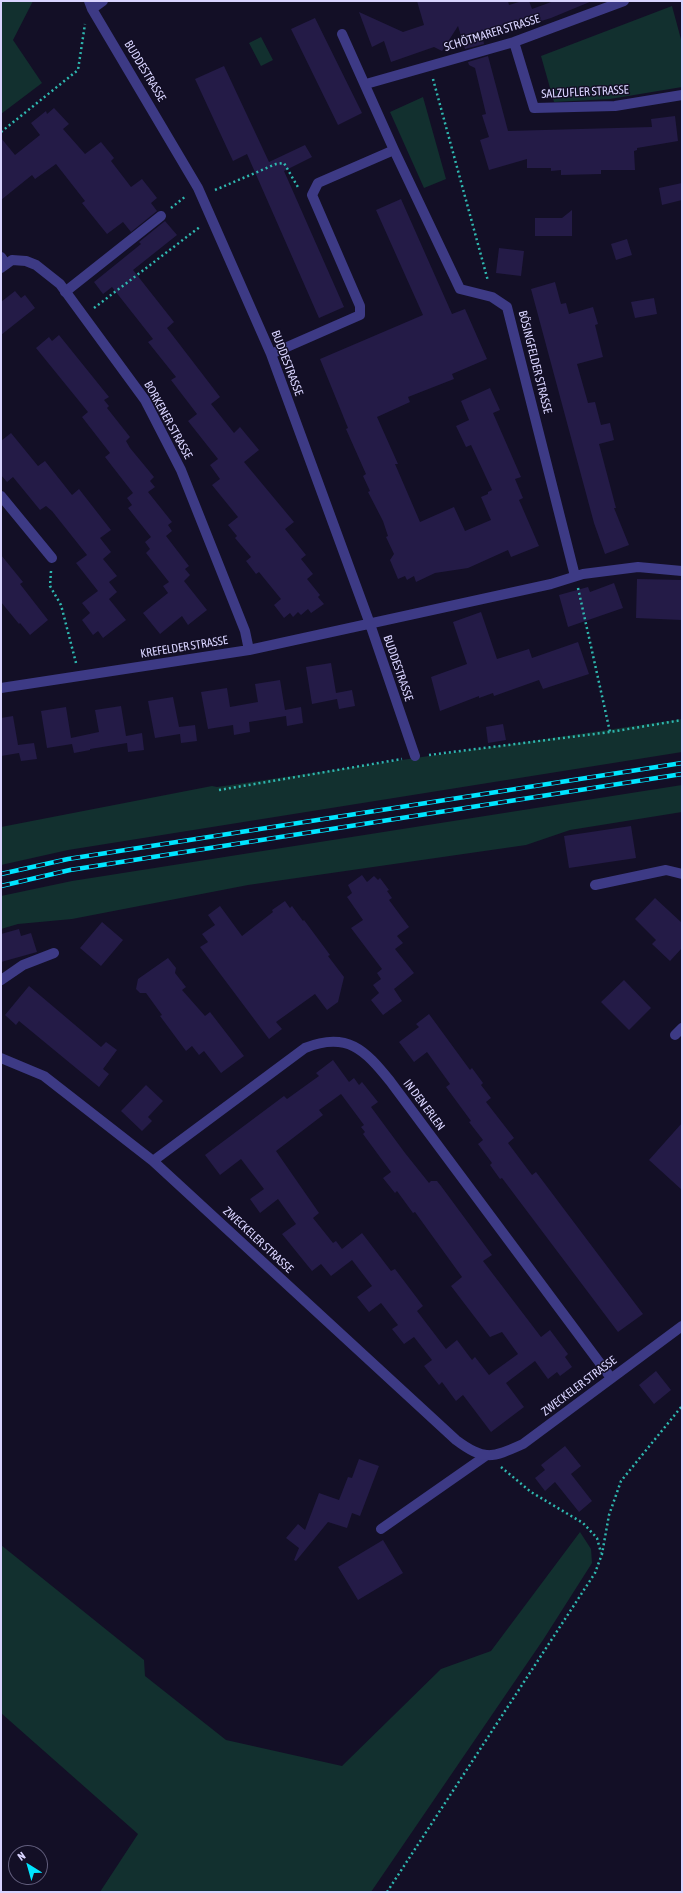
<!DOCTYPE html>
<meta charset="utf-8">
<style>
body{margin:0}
#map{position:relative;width:683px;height:1893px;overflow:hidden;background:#130f26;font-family:"Asap Condensed",sans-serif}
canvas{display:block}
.frame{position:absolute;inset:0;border:2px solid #d9d4ff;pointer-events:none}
.north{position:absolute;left:8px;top:1845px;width:40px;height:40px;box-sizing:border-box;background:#130f26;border:1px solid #625e7d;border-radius:50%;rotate:323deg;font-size:11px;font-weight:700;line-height:16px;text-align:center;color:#d9d4ff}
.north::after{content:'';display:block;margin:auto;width:14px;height:18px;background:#00e5ff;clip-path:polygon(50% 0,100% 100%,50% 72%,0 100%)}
</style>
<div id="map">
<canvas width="683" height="1893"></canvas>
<div class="frame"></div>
<div class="north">N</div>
</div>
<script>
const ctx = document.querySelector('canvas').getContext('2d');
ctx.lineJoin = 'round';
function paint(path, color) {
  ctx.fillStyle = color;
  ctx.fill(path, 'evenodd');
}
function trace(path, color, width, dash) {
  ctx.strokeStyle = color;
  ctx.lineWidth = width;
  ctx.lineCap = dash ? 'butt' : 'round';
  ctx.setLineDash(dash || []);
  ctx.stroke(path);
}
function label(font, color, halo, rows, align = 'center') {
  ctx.font = font + ' "Asap Condensed",sans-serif';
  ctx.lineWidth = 3;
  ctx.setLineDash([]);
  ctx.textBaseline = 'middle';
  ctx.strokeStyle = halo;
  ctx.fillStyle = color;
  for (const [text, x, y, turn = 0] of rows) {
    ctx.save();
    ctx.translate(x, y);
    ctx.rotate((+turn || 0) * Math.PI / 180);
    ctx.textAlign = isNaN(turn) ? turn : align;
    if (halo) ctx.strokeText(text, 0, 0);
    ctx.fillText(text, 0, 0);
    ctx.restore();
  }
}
const green = new Path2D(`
 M1,1H33L13,40L42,83L1,114Z
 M672,6L682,43V87L610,99L554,102L541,56Z
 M261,37L273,60L261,66L249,43Z
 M423,97L446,179L424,188L390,112Z
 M682,719V752L68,850L1,865V827L212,786L217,787Z
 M682,785V812L570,830L526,845L248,885L72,919L18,924L1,929V896L72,881Z
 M580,1532L591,1549L592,1563L543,1640L371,1892H100L138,1834L1,1713V1545L144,1660L145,1676L226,1740L342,1766L441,1669L491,1651Z`);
const building = new Path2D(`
 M417,1H508L509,5L522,1H529L532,9L554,1H592L551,18L483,39L484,44L465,49L458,26L442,51L434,47L391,62L384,41L372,47L359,12L403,32L424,25Z
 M315,18L362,113L338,125L291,29Z
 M488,56L508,131L652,127L651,119L675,116L678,141L637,148V150L634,151L635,170H601V174L561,175V170L551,171V168H527V159L489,170L480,140L489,137L482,115L486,114L475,68L469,65L468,62Z
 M224,66L269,162L305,145L312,157L284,171L344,307L319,318L247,154L233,161L195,79Z
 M54,108L69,124L63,129L85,154L101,142L114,158L111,161L131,187L142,179L157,198L151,203L157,211L131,232L123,222L107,234L82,203L85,201L56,164L35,179L32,175L1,200V138L15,155L40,135L31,123L46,111L47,114Z
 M682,183V200L662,205L659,188Z
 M401,199L452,314L465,309L487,359L452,374L454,379L408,397L410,402L377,417L398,464H395L420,522L454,507L465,531L491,520L481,497L488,494V492L492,490L471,445L466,447L456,426L469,420L461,401L490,388L500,410L493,413L521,477L515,479L523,498L519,500L539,546L511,557L508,550L468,568L435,573L416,582L414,576L407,580L405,576L398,579L390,560L394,554L386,537L388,536L383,521L368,492L370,491L363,476L366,474L346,429L348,428L320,359L423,315L376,210Z
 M572,210V236H535V218H562Z
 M165,221L177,235L133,270L174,322L167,328L220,397L211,404L234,433L240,427L259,450L244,462L294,522L285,529L306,555L301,559L313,574L307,579L320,595L318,597L324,604L311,613L308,609L301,615L298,612L293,617L290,613L284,618L274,605L281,599L259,572L256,574L246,561L251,557L235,538L237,536L228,525L238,517L212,485L220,479L210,465L218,459L188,421L197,414L171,380L176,377L148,342L153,339L112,287L103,294L94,282L141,244L139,242Z
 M627,239L632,255L616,260L611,244Z
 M499,248L524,251L521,276L496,273Z
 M555,282L561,304L566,303L569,314L593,307L598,324L595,325L603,357L577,364L588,403L595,402L601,425L610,423L614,440L599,444L616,508H614L629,545L605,554L594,523L531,289Z
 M15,291L21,298L25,295L35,308L1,335V302Z
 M654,298L657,314L635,318L631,302Z
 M59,335L109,397L104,400L109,406L107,408L130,437L126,441L130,448L154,477L150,481L155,487L148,492L172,522L168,525L172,531L166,536L189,566L185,569L190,575L184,581L207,610L188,625L182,616L160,634L143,613L168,593L163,586L169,582L146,553L150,549L145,542L151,537L128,508L132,505L127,498L133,493L105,457L110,453L82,417L88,412L36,348L49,337L52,341Z
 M11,433L38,466L45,461L72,495L79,489L111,530L100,538L111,552L103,559L117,576L109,582L117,592L109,599L126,620L103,638L98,631L93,635L82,620L90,613L82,603L98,591L76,563L87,555L52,511L46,506L40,510L13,477L7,482L1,475V441Z
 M1,555L23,582L20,584L48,620L30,635L20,623L19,624L1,602Z
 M637,579L682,580V620L636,618Z
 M614,583L623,608L568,627L559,595L588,587L590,592Z
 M481,612L497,659L529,649L532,658L578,642L589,674L543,689L539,680L494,696L493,693L479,698V696L440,711L431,677L467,664L453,622Z
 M331,663L336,693L352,690L355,706L339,709L337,699L312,704L306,667Z
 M280,680L285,710L301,707L303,723L287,726L286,716L249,722L250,732L234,735L233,725L208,729L201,692L227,688L230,707L258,702L255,684Z
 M173,697L179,727L195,725L197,741L181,743L180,734L155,738L148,701Z
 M121,706L126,736L142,733L144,750L128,752L127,743L90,749V750L74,753L72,744L47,748L41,711L66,707L71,738L99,732L95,710Z
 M13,716L18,745L34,743L37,759L21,761L19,753L1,756V718Z
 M503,724L506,740L488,743L486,727Z
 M631,826L636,858L569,868L564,836Z
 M362,875L367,882L374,876L378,880L380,878L389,890L387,891L392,898L389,900L409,927L397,936L403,943L395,949L414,973L394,989L402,1001L383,1015L371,1000L379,993L373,985L381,979L377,973L382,969L351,928L363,920L347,897L352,893L348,885Z
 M655,898L682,923V948L670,961L652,944L656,940L635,919Z
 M285,901L290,908L292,906L303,921L304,920L330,955L328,956L344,977L338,1002L327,1010L315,994L276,1022L282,1029L269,1039L200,947L208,942L202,934L215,925L208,915L220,906L242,936L273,912L272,910Z
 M102,922L123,940L101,966L80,948Z
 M19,929L21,936L31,933L37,952L1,962V934Z
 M168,958L176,968L175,973L186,987L182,990L205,1016L210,1012L244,1056L221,1073L204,1051L199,1055L192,1046L186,1051L160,1016L162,1015L146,993H140L136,989L138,979Z
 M624,980L651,1008L629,1030L601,1002Z
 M29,986L101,1047L106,1042L117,1050L103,1069L109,1074L99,1087L19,1021L16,1025L5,1015Z
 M429,1014L470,1070L472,1068L483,1083L481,1085L491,1098L486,1102L514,1138L508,1143L532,1175L536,1172L643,1314L618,1332L502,1178L500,1179L490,1165L492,1163L478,1144L483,1140L469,1122L471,1121L446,1087L450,1084L427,1052L414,1062L399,1042L419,1027L416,1024Z
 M333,1060L349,1082L354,1078L359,1085L362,1082L378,1102L371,1107L405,1153L429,1183L431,1181H437L441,1186L492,1255L483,1261L541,1337L550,1330L568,1354L565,1357L572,1367L560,1376L557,1372L548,1379L535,1361L506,1383L524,1407L491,1432L463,1395L456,1401L442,1382L439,1385L424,1366L432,1360L414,1337L404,1344L392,1329L398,1325L381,1303L369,1312L357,1297L372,1286L352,1260L331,1276L321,1264L312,1271L282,1234L296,1224L278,1199L260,1213L250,1199L264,1189L241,1159L220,1175L205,1155L284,1096L287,1099L319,1076L316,1073ZM341,1094L364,1125L361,1127L365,1132L363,1134L391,1172L383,1178L395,1193L397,1191L413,1213L415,1212L462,1277L451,1286L490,1337L502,1332L518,1354L489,1375L475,1357L472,1360L457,1340L446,1349L417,1311L423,1306L395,1269L391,1271L362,1233L342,1249L336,1241L333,1243L313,1218L319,1213L276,1151L323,1115L319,1110Z
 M146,1085L163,1101L148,1117L152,1121L142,1131L121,1111Z
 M682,1123V1190L649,1160Z
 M656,1371L671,1390L654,1404L639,1385Z
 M565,1446L581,1466L571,1474L592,1501L579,1512L555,1482L545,1491L535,1478L545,1470L541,1465Z
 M359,1459L379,1466L360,1516L352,1513L347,1528L328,1522L296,1561L294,1560L299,1548L286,1538L298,1524L305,1530L319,1493L339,1500L348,1477L352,1478Z
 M383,1540L403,1573L358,1600L338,1567Z`);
const path = new Path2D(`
 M433,79L488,281
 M1,132L78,70L85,24
 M215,190L276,164L284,163L299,189
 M171,208L186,196
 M94,308L201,226
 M51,571L50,586L61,605L76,663
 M578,588L610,732
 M429,755L610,732L682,720
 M219,790L402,759
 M501,1467L531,1492L583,1523L597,1538L601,1553
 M387,1892L595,1573L602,1554L609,1515L621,1481L682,1406`);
const service = new Path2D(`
 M1,257L6,264
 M65,292L161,216
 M595,885L666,870L682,874
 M1,980L23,965L54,953
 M675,1035L682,1028
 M381,1529L487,1455`);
const minor = new Path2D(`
 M89,1L92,9L198,188L271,354L370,624L415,756
 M92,9L103,1
 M342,34L394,150L460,289L492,297L507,307L575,576
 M514,42L534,108L615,106L682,95
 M366,84L514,42L624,1
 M1,268L12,260L26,261L36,265L60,284L145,400L181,470L245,631L249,650
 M271,354L360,315V306L312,195L318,183L394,150
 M1,496L52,558
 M1,688L249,650L551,584L583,574L638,567L682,571
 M1,1058L44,1076L153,1161L456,1440C484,1461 492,1458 523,1444L682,1326
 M153,1161L305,1048C347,1031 365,1050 390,1081L611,1378`);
const rail = new Path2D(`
 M1,874L68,859L682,763
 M1,886L70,870L682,774`);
const streetNames = [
 ["SCHÖTMARER STRASSE",492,33,-17],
 ["BUDDESTRASSE",145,71,59],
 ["SALZUFLER STRASSE",585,92,-3],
 ["BÖSINGFELDER STRASSE",535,362,76],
 ["BUDDESTRASSE",287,363,69],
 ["BORKENER STRASSE",168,420,61],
 ["KREFELDER STRASSE",184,647,-9],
 ["BUDDESTRASSE",398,668,71],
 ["IN DEN ERLEN",424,1105,53],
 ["ZWECKELER STRASSE",258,1240,43],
 ["ZWECKELER STRASSE",579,1386,-37]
];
paint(green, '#12302f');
paint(building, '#241b47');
trace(path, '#2fb8b0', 2.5, [2, 3]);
trace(service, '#3d3a85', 10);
trace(minor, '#3d3a85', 10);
trace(rail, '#00e5ff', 4.5);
trace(rail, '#130f26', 3, [9]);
label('12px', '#d9d4ff', '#130f26', streetNames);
</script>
